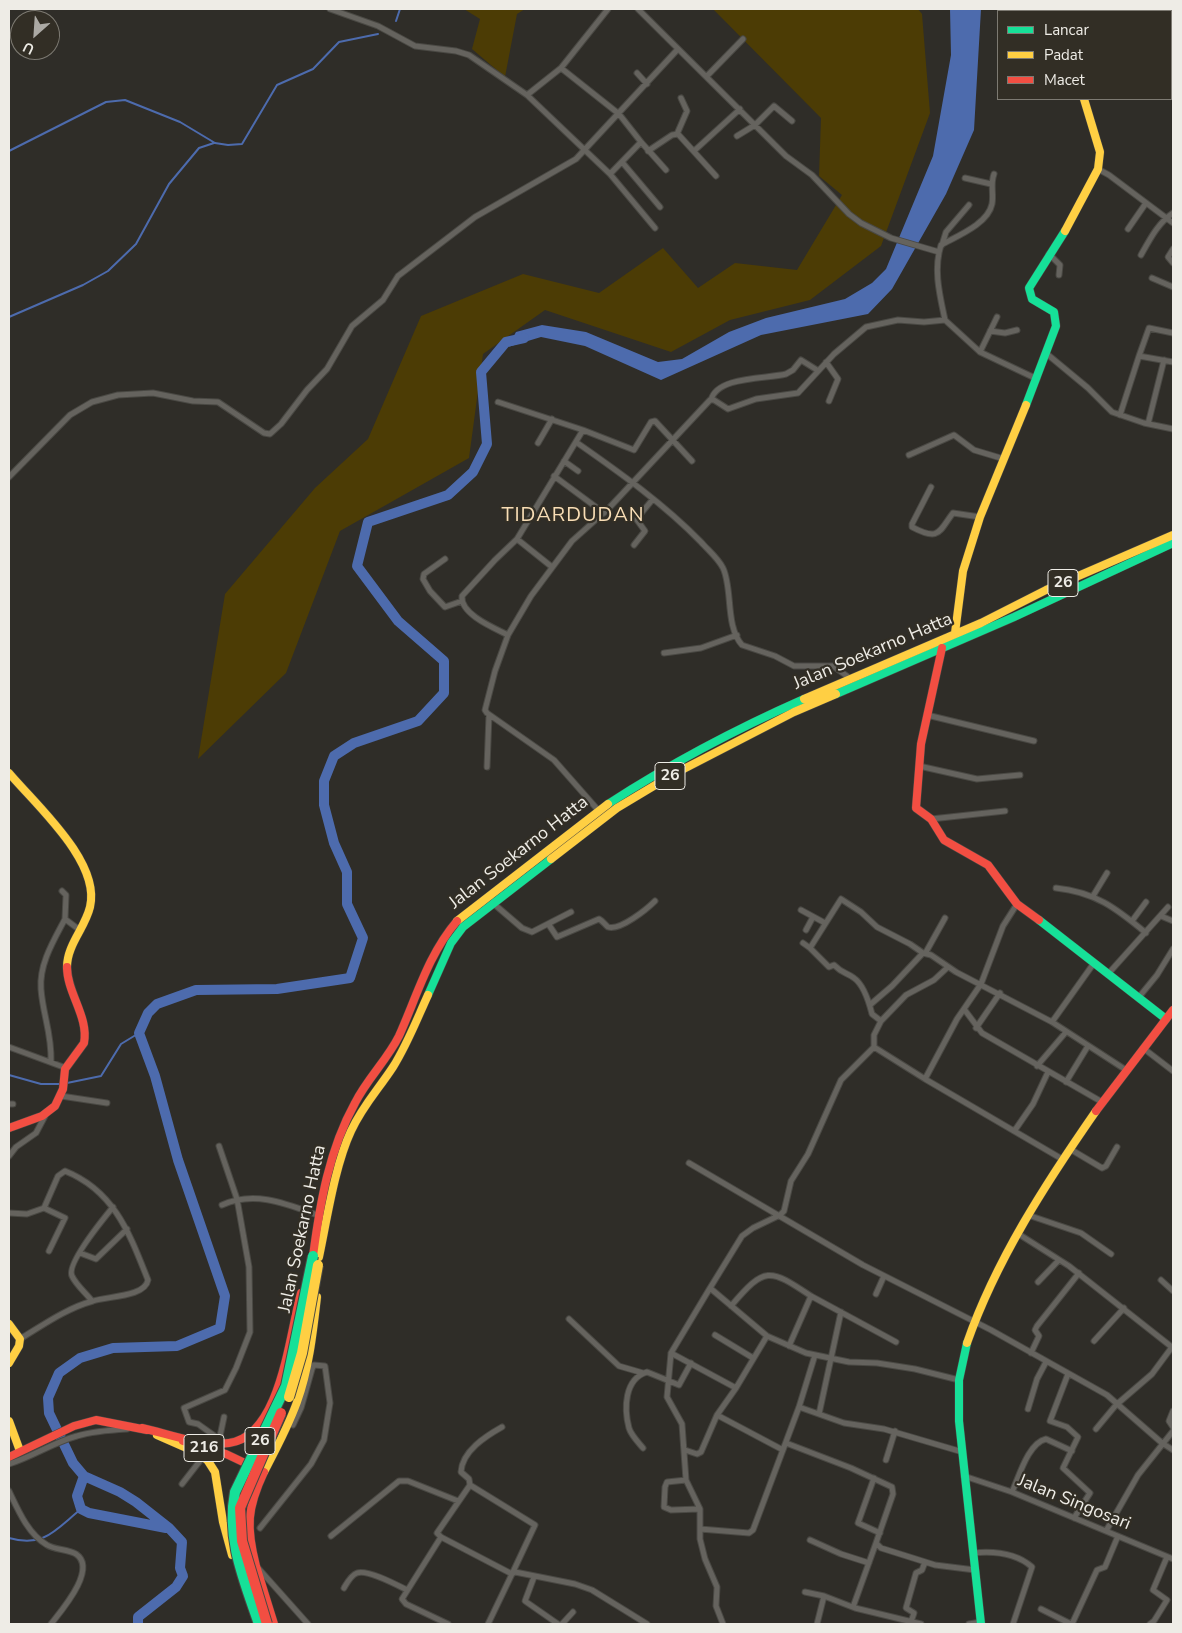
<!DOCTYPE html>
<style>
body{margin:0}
#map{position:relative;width:1182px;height:1633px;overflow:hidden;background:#2f2d28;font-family:"Nunito Sans",sans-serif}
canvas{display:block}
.frame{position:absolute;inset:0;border:10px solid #eeece6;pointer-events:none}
.legend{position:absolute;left:997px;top:10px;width:175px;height:90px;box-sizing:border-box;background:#322e25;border:1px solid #7d7a72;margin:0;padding:6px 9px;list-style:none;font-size:15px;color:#eeece6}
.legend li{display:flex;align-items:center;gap:10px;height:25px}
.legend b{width:25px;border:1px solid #7d7a72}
.north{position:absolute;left:10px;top:10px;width:50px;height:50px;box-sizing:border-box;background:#322e25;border:1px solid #7d7a72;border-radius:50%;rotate:206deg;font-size:14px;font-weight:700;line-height:20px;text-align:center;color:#eeece6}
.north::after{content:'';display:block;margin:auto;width:18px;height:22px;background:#aba9a4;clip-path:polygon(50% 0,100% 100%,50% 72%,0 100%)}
</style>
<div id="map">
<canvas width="1182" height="1633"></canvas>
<div class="frame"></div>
<ul class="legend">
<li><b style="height:6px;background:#16e098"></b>Lancar</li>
<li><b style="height:6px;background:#ffcf43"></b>Padat</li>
<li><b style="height:6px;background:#f24e42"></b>Macet</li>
</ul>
<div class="north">U</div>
</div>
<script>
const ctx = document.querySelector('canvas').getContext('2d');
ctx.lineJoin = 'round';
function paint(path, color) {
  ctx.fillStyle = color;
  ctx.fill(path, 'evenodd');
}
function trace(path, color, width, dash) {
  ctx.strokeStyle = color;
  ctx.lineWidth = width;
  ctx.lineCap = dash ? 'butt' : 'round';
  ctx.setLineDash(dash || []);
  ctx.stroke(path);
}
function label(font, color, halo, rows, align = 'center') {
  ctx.font = font + ' "Nunito Sans",sans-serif';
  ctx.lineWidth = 4.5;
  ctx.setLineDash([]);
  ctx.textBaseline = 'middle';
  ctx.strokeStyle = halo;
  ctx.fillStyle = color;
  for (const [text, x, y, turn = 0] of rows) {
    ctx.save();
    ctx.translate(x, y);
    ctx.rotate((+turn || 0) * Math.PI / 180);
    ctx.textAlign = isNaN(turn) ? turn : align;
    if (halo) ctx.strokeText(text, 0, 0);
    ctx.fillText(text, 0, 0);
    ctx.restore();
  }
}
const green = new Path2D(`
 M464,9H525L517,14L505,77L472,49L480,19Z
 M713,9H918L922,14L930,113L881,246L810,300L730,320L671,352L545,310L483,354L469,458L340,531L286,673L198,759L225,594L315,488L368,439L421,316L523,274L599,293L663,248L698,288L735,263L797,270L842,195L819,176L821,118Z`);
const water = new Path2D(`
 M950,9H981L974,130L946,194L892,289L868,314L761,335L661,380L585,346L541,337L508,347L516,332L542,325L586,332L658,362L682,359L729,332L766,318L845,299L872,283L886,269L933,156L951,55Z`);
const stream = new Path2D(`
 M396,21L400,9
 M9,151L106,102L125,100L180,122L215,143L228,145L242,144L277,85L313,69L339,42L378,34
 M9,317L83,285L108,271L136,244L169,184L199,148L214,143
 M9,1075L41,1084H62
 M67,1083L101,1076L121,1044L139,1033
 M9,1538C44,1548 55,1530 81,1509`);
const river = new Path2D(`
 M84,1476L77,1496L81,1509L89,1513L166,1528
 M138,1624V1617L176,1587L183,1576L180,1568L182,1542L169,1528L136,1502L120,1492L84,1476L73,1463L49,1413L48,1398L59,1373L80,1358L113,1348L177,1346L220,1328L225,1296L178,1160L155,1076L139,1033L148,1013L157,1004L196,990L277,989L350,978L363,938L347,904V872L334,843L324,805V781L334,756L354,743L418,721L444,693V661L398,621L357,566L368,522L448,495L473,472L487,444L481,372L506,342L524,338`);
const street = new Path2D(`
 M330,9L378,26L415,46L456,51L469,55L527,95L610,174
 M638,9L786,156L812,175L849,214L861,223L891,238L939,252
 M561,68L608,9
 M637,73L647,84
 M707,76L743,39
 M527,95L561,68L619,114L641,142L610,174L655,228
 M677,134L687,111L681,98
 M737,136L755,125L774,106L792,121
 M641,142L666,170
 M648,151L672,135L678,134L716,176
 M694,151L740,109
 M622,162L660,207
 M1098,169L1109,175L1173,223
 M965,178L991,184
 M1128,229L1146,203
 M942,245L946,232L969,205
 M1173,249L1168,257L1173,263
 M1049,254L1060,265L1059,275
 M1141,255C1150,239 1158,223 1173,213
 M1152,278L1173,287
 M945,320C940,296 933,270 941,245C957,236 988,224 992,204C994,194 990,184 994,174
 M990,331L1005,333L1017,330
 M980,352L997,317
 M1047,354L1088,388L1112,412L1144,423L1173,429
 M1139,356L1149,328L1173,333
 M826,362L838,379L829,401
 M711,400C717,376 767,379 786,374L793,370L801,360L817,370
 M498,402L583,430
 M1120,415L1139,356L1173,362
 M1148,424L1164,360
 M576,442C619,472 664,504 701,542C708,550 718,558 723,568C733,589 725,626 742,645L775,656L794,666H833L851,679
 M538,443L552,419
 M909,455L954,435L974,450L1004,459
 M564,461L578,471
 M554,476L604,513
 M9,477L70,415L92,402L118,395L153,393L193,401L218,402L264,433L270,434L281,424L307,390L327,369L352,326L383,300L398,276L475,217L576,159L678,49
 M931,487L912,524V527C940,542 939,531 953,513L980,517
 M517,539L552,567
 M634,545L645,531L637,520L638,517L653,499
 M445,559L424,574L423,579L430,591L445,607L462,601
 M508,635C494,628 460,614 462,596L495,560L517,539L583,430L634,450L651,422L655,421L692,461
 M664,653L701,648L737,635
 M927,715L1034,741
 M919,766L977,779L1020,775
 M487,767L489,715
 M598,810L554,760L487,713L485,710L495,671L508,635L531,596L572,541L609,508L710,400H714L728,409L756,399L798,393L834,354L866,327L898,320L924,322L945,320L980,352L1037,379
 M931,819L1005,811
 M1056,888C1095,892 1116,908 1146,933
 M62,891L66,895L65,919L81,931
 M1093,896L1107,873
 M494,904L522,928L532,932L571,912
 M1017,904L1003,926L981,984L957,1019L925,1079L1062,1159
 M801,910L825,923
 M1161,916L1173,921
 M1132,921L1146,902
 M549,925L557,937L599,919C603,921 605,925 608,927C620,931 647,909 655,901
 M806,930L813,917
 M803,943L810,948
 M926,952L945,918
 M1108,974L1168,907
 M1139,997L1157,975L1173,949
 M871,1004L892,986L923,953
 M964,1009L982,1033L1102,1102
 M881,1021L906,995L934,980L948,967
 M1052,1022L1126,1070
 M976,1028L1000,993
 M9,1047L66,1068
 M874,1047V1035L881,1021L872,1014C869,1002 864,985 854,978C846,972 843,974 834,965L829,967L810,948L841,899L861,912L877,927L910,944L923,953L931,955L956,972L1052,1022L1094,963
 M1143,1048L1173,1071
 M51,1062C52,1033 43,1016 41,989C39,964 54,940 65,919
 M1037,1066L1066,1032
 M925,1079L874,1047L841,1080L808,1154L791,1181L784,1211L780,1215L753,1228L742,1236L710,1288L767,1336L806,1353L849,1362L877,1363L915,1369L959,1380
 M1066,1082L1088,1046
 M61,1096L107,1103
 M9,1104H13
 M1015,1130L1033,1104L1048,1072
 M219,1146L237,1199L249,1267L250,1332L236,1368L225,1390L184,1408L189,1422L198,1424L219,1439
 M1070,1149L1102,1168L1106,1166L1117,1147
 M9,1156L16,1147L36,1133L45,1116
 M689,1163L863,1265L991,1330L1107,1395L1162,1443L1173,1450
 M222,1205C255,1190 287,1204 320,1216
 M9,1213L27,1214L44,1208
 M1028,1215L1081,1233L1111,1254
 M1017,1233L1069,1266L1173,1348
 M80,1253L96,1259L127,1229
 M1161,1280L1173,1291
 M1038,1282L1059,1260
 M710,1288L671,1353L667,1397L682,1424L686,1480L700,1509V1539L705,1559L717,1587L716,1606L723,1624
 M876,1294L884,1276
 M92,1301C86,1293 76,1285 72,1276C66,1264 104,1218 113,1207
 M731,1306C765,1266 769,1268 811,1296
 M569,1319L619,1366L643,1373
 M715,1335L753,1358
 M20,1339C43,1325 67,1308 93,1301C108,1296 145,1297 148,1280C130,1235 115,1191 65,1171L58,1176L44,1208L65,1218L49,1251
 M1094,1341L1124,1308
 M789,1346L811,1296L896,1342
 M671,1353L736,1388
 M1031,1353L1039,1336L1035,1330L1037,1326L1079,1273
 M1068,1374L1050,1421L1067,1427L1078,1437L1063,1468L1090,1493L1074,1518
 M799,1407L844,1423L884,1429L959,1451
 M1028,1409L1037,1379L1046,1362
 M1173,1411L1169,1421L1173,1427
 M819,1414L841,1312
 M717,1415L736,1388L767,1336
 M293,1425L301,1408L312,1369
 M1096,1429L1116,1405L1152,1374L1172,1347
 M219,1441L224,1417
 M786,1443L851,1468L892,1487L893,1494L876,1543L881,1548L935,1565L975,1570
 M643,1448C638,1442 631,1435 629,1428C624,1409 624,1379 647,1372L679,1385L691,1363
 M685,1450L697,1454L701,1452L717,1415L783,1450
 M886,1460L895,1431
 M9,1464C32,1457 54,1442 77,1436C94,1431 110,1430 127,1429
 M964,1476L1012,1492L1173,1559
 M874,1478L858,1523L880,1533
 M686,1480L667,1482L665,1487L664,1507L671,1510L700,1509
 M182,1484L203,1457
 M470,1485L535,1525L512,1574L441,1537L437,1533L470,1485L469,1479L461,1472C462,1451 486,1436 502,1427
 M9,1491C18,1510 28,1534 47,1545C55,1550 67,1549 76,1554C98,1569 61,1611 51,1624
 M1012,1492C1019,1477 1028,1443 1046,1439L1072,1451
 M260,1528L311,1464L324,1440L330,1403L325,1366L314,1365L312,1369L307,1368
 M700,1529L749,1533L753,1530L799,1407L815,1355
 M1106,1531L1138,1475L1173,1431
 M331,1536L399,1481H408L458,1501
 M441,1537L402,1599L406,1604L448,1624
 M810,1540L841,1554L869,1563
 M973,1553C993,1551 1016,1553 1032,1567L1013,1624
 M259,1569L308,1624
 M534,1577L525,1601L558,1624
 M344,1588C347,1583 351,1575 357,1573C367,1569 397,1585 407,1590
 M805,1592L824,1596
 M853,1607L876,1543
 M1041,1609L1071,1624
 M911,1622L914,1613L906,1608L916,1573L922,1570L925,1562
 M488,1624L512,1574L515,1572L575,1584L592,1590L647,1624
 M562,1624L573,1612
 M817,1624L824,1596L855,1608L921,1624
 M969,1624L981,1622
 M1072,1624L1097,1570L1105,1567L1118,1536
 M1150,1624L1154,1621L1167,1600L1153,1590L1167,1557`);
const fast = new Path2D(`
 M1096,9V11
 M1026,405L1056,326L1054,312L1032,299L1029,288L1065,231
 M836,694L1014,617L1173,543
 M608,804C670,764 736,729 804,699
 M1039,920L1166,1019
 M428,995L451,943L463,927L551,859
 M967,1343L959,1380V1421L981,1624`);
const slow = new Path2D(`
 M1065,231L1098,169L1100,152L1084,99
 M955,633L963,571L980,517L1026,405
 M804,699L981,623L1046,590L1173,535
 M9,773C36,805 101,862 90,907C85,928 67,945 67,967
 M551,859L617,808L672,775L794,712L836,694
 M457,921L608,804
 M319,1257C327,1219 335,1165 351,1131C363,1105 378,1090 393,1067C407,1045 417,1019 428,995
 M9,1324L20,1339L19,1346L9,1363
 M967,1343C996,1260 1046,1183 1096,1111
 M9,1421L20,1451
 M157,1435L198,1453L208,1461L215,1472L223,1522L232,1555
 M264,1472C276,1449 288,1427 297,1402C309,1369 313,1332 317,1297`);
const jam = new Path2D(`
 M942,648L921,744L916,808L931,819L944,840L988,865L1017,904L1039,920
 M1096,1111L1173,1010
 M9,1128L42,1116L55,1106L63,1089L65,1069L84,1043C89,1017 67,993 67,967
 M313,1256C320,1203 329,1150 355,1103C367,1079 387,1060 399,1036C417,996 428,955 457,921
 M142,1428C169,1434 201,1447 229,1443C281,1436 289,1335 301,1293
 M183,1441L226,1454L264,1472C247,1508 246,1527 256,1566
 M9,1457L74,1426L96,1420L147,1430
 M256,1566L274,1624`);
const fastBridge = new Path2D(`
 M259,1624C244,1580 226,1539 235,1492L286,1386L313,1256`);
const slowBridge = new Path2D(`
 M289,1397L302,1353L318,1265`);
const jamBridge = new Path2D(`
 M267,1624L242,1541L240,1508L281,1413`);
const shields = [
 [1063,583,30],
 [670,776,30],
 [260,1441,30],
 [204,1448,40]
];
const shieldNames = [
 ["26",1063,583],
 ["26",670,776],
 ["26",260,1441],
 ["216",204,1448]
];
const streetNames = [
 ["Jalan Soekarno Hatta",873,652,-23],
 ["Jalan Soekarno Hatta",519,853,-38],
 ["Jalan Soekarno Hatta",303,1229,-78],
 ["Jalan Singosari",1074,1503,22]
];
const quarterNames = [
 ["TIDARDUDAN",573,516]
];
paint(green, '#4c3c05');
paint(water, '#4d6bad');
trace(stream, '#4d6bad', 2);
trace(river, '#4d6bad', 10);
trace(street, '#4a4944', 7);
trace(fast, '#4a4944', 9);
trace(slow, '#4a4944', 9);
trace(jam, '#4a4944', 9);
trace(street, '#65635e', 5);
trace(fast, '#16e098', 8);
trace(slow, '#ffcf43', 8);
trace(jam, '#f24e42', 8);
trace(fastBridge, '#4a4944', 12, []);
trace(slowBridge, '#4a4944', 12, []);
trace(jamBridge, '#4a4944', 12, []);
trace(fastBridge, '#16e098', 10);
trace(slowBridge, '#ffcf43', 10);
trace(jamBridge, '#f24e42', 10);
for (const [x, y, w] of shields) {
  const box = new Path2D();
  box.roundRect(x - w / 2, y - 13.5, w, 27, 4);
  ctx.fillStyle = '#322e25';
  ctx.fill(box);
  trace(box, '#eeece6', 1);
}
label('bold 16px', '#eeece6', null, shieldNames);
label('18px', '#eeece6', '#322e25', streetNames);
ctx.letterSpacing = '1px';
label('20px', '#f9deb6', '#322e25', quarterNames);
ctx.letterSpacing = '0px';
</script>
